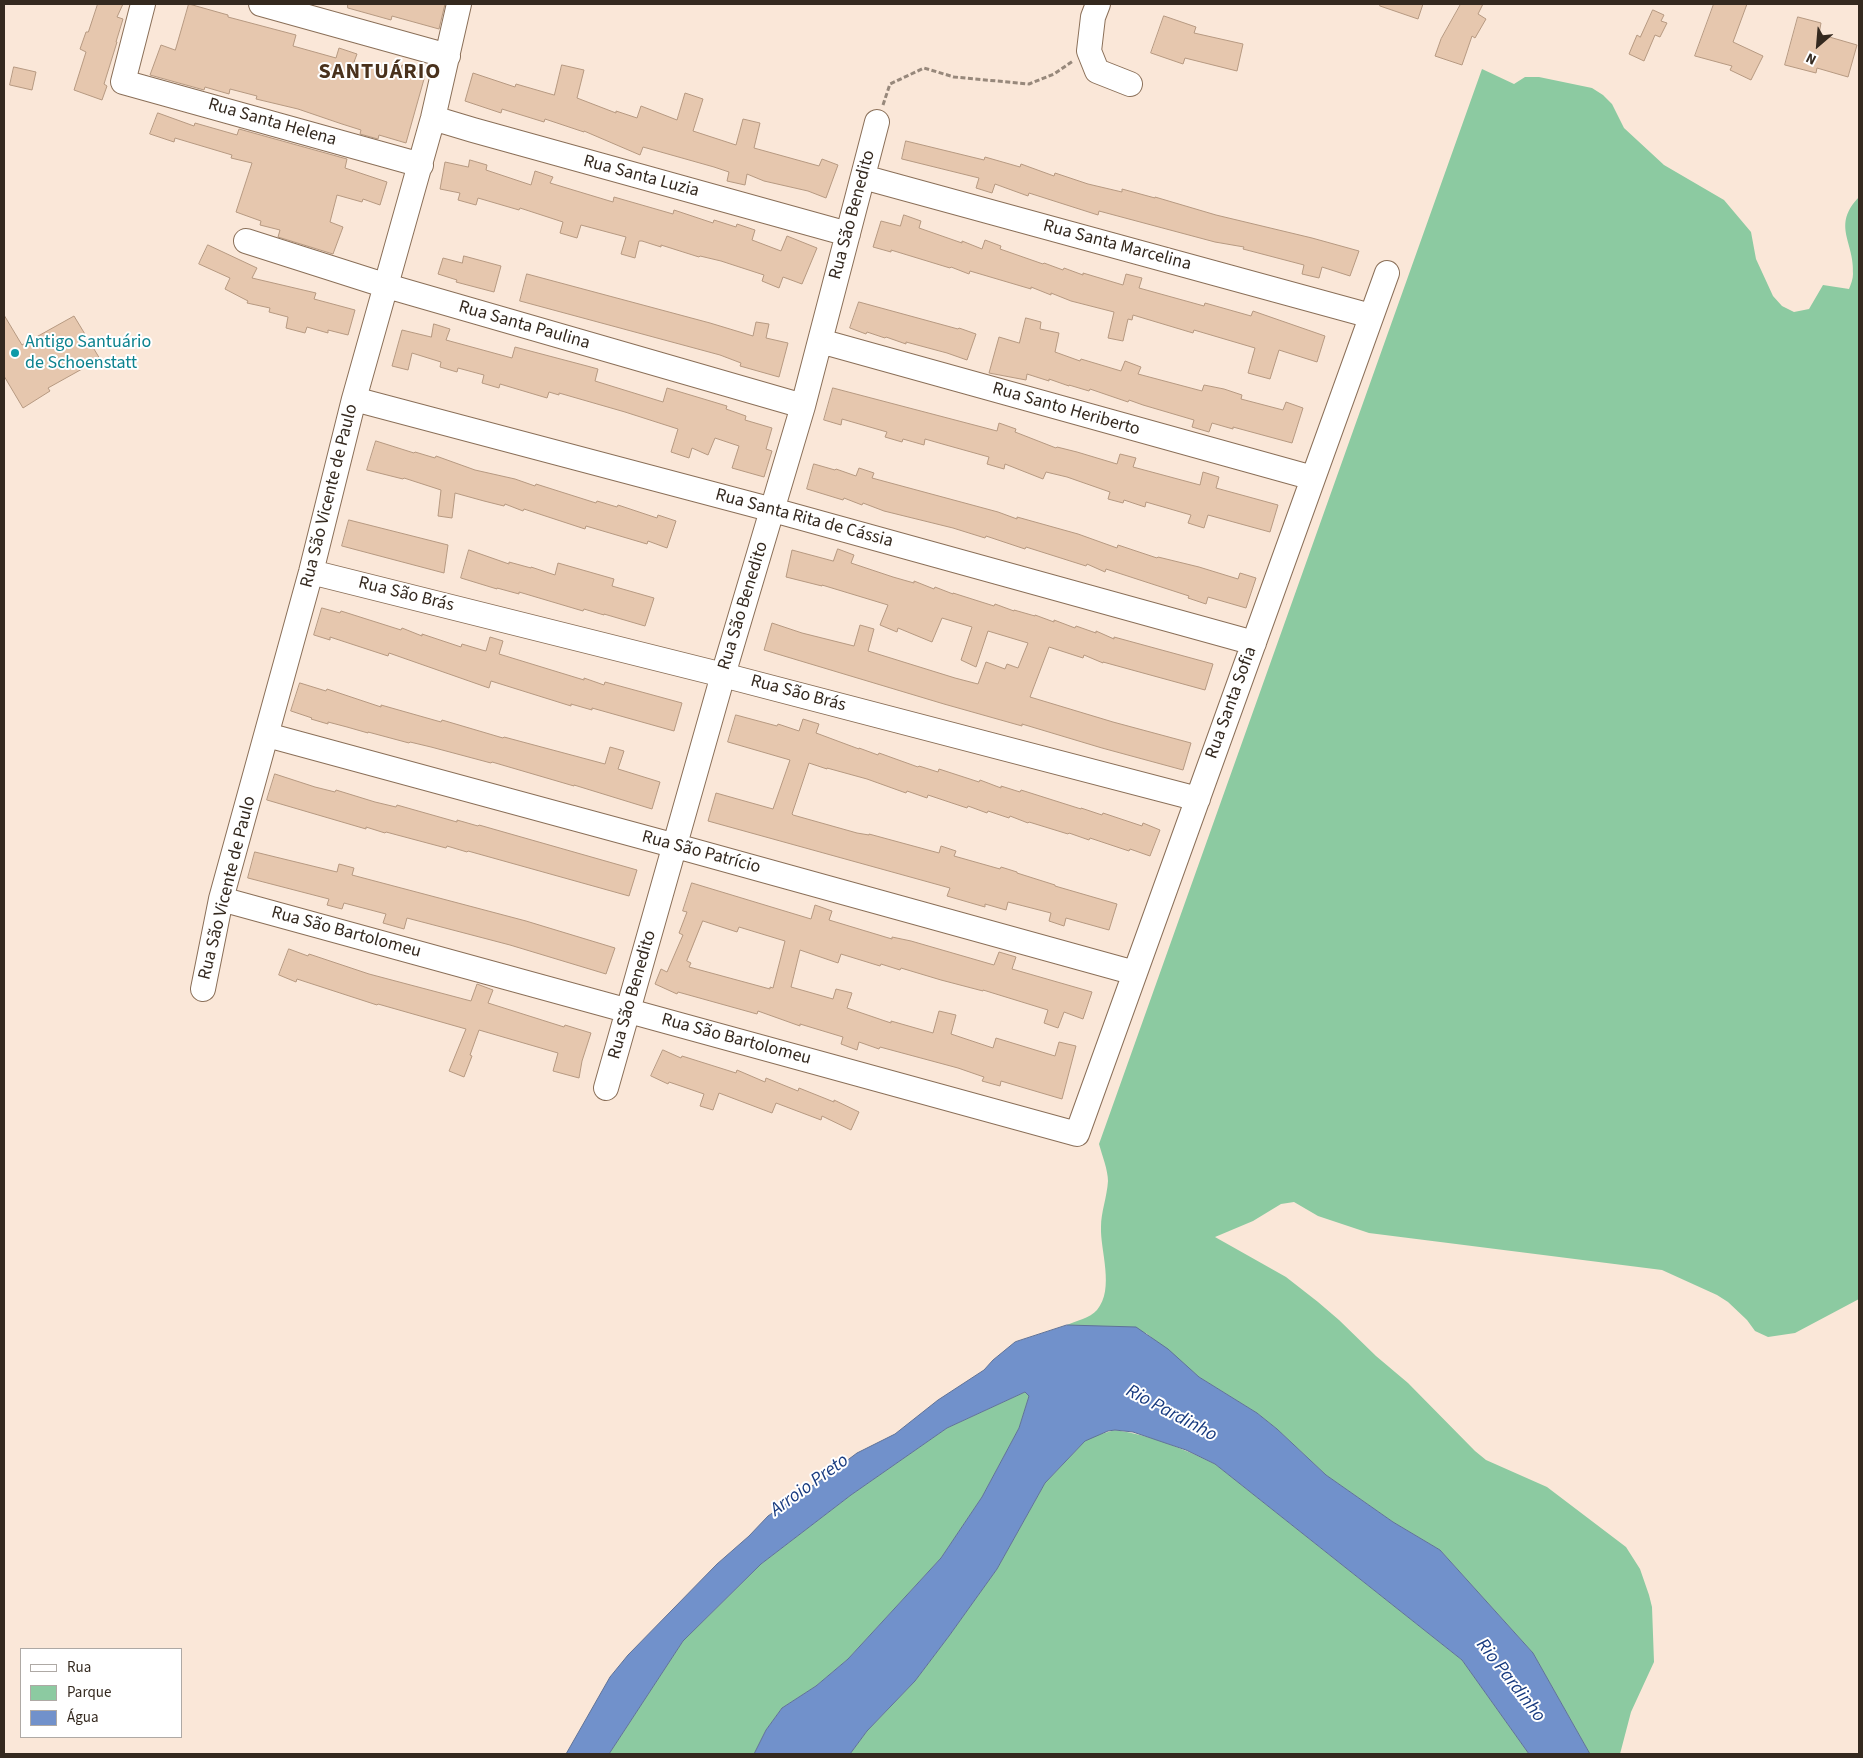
<!DOCTYPE html>
<meta charset="utf-8">
<style>
body{margin:0}
#map{position:relative;width:1863px;height:1758px;overflow:hidden;background:#fae7d8;font-family:"Source Sans 3",sans-serif}
canvas{display:block}
.frame{position:absolute;inset:0;border:5px solid #34291f;pointer-events:none}
.legend{position:absolute;left:20px;top:1648px;width:162px;height:90px;box-sizing:border-box;background:#fff;border:1px solid #aea9a5;margin:0;padding:6px 9px;list-style:none;font-size:15px;color:#34291f}
.legend li{display:flex;align-items:center;gap:10px;height:25px}
.legend b{width:25px;border:1px solid #aea9a5}
.north{position:absolute;left:1793px;top:20px;width:50px;height:50px;-webkit-text-stroke:4px #fff;paint-order:stroke;rotate:207deg;font-size:14px;font-weight:700;line-height:20px;text-align:center;color:#34291f}
.north::after{content:'';display:block;margin:auto;width:18px;height:22px;background:#34291f;clip-path:polygon(50% 0,100% 100%,50% 72%,0 100%)}
</style>
<div id="map">
<canvas width="1863" height="1758"></canvas>
<div class="frame"></div>
<ul class="legend">
<li><b style="height:6px;background:#fff"></b>Rua</li>
<li><b style="height:14px;background:#8ccaa1"></b>Parque</li>
<li><b style="height:14px;background:#7191cb"></b>Água</li>
</ul>
<div class="north">N</div>
</div>
<script>
const ctx = document.querySelector('canvas').getContext('2d');
ctx.lineJoin = 'round';
function paint(path, color) {
  ctx.fillStyle = color;
  ctx.fill(path, 'evenodd');
}
function trace(path, color, width, dash) {
  ctx.strokeStyle = color;
  ctx.lineWidth = width;
  ctx.lineCap = dash ? 'butt' : 'round';
  ctx.setLineDash(dash || []);
  ctx.stroke(path);
}
function label(font, color, halo, rows, align = 'center') {
  ctx.font = font + ' "Source Sans 3",sans-serif';
  ctx.lineWidth = 4;
  ctx.setLineDash([]);
  ctx.textBaseline = 'middle';
  ctx.strokeStyle = halo;
  ctx.fillStyle = color;
  for (const [text, x, y, turn = 0] of rows) {
    ctx.save();
    ctx.translate(x, y);
    ctx.rotate((+turn || 0) * Math.PI / 180);
    ctx.textAlign = isNaN(turn) ? turn : align;
    if (halo) ctx.strokeText(text, 0, 0);
    ctx.fillText(text, 0, 0);
    ctx.restore();
  }
}
const green = new Path2D(`
 M1482,69L1514,84L1525,77H1539L1592,88L1603,95L1612,104L1624,128L1664,165L1724,200L1751,232L1756,259L1773,296L1782,306L1794,312L1809,309L1823,285L1849,289C1851,284 1853,279 1853,274C1855,242 1831,226 1859,197V1299L1795,1333L1768,1337L1755,1331L1747,1320L1728,1302L1717,1295L1662,1270L1369,1233L1318,1216L1294,1202L1281,1204L1253,1221L1215,1237L1286,1277L1318,1302L1339,1320L1376,1356L1408,1383L1475,1451L1486,1460L1547,1487L1626,1547L1640,1569L1649,1595L1652,1607L1654,1662L1631,1712L1620,1754H1590L1533,1653L1440,1550L1393,1522L1326,1475L1277,1429L1257,1413L1199,1377L1146,1333L1067,1325C1076,1321 1090,1318 1097,1310C1115,1289 1100,1250 1101,1227C1101,1212 1107,1197 1108,1181C1108,1170 1102,1155 1099,1144Z
 M1025,1392L1029,1396L1019,1428L982,1497L941,1558L848,1659L816,1686L782,1708L766,1730L754,1754H609L683,1641L761,1564L851,1495L947,1428Z
 M1115,1430C1150,1435 1184,1449 1215,1464L1462,1660L1529,1754H850L867,1731L915,1681L949,1636L997,1569L1045,1483L1085,1441L1094,1436Z`);
const water = new Path2D(`
 M1067,1325L1136,1327L1168,1349L1199,1377L1257,1413L1277,1429L1326,1475L1393,1522L1440,1550L1533,1653L1590,1754H1529L1462,1660L1215,1464L1186,1450L1133,1432L1115,1430L1108,1431L1085,1441L1045,1483L997,1569L949,1636L915,1681L867,1731L850,1754H754L766,1730L782,1708L816,1686L848,1659L941,1558L982,1497L1019,1428L1029,1396L1025,1392L947,1428L851,1495L761,1564L683,1641L609,1754H566L610,1677L628,1655L717,1564L749,1536L768,1516L825,1477L857,1453L895,1434L938,1400L984,1370L993,1360L1015,1342Z`);
const building = new Path2D(`
 M98,4H123L117,17L123,19L116,42H117L104,84L107,86L102,100L74,90L86,52L80,49L86,32H88Z
 M189,4L228,15V17L296,35L293,46L336,58L339,48L357,54L354,62L399,75L402,65L426,72L406,143L379,135L378,139L360,134L361,130L342,124L298,109L256,99L257,96L230,89L229,94L205,87L204,90L150,75L161,45L175,50Z
 M348,4H445L439,29L392,16L391,20L348,8Z
 M1381,4H1423L1418,19L1380,6Z
 M1461,4H1483L1478,14L1486,19L1475,38L1472,36L1462,65L1435,56L1441,39Z
 M1714,4H1747L1733,42L1763,56L1751,80L1730,70L1732,66L1695,56Z
 M1653,10L1664,15L1661,21L1667,23L1660,37L1655,35L1644,61L1629,54L1637,35L1640,37Z
 M1164,16L1196,27L1194,33L1243,44L1237,71L1185,58L1183,64L1151,53Z
 M1798,17L1821,23L1819,34L1857,45L1848,77L1817,68L1816,73L1785,65Z
 M562,65L584,70L577,98L616,113V111L637,118L641,106L677,120L685,93L703,99L693,131L736,145L743,119L760,123L754,148L819,166L822,159L838,165L826,198L808,191L764,181L747,174L745,185L727,181L729,172L714,167L643,147L640,155L584,131V132L545,119L544,122L502,109L501,113L465,101L473,73L515,87L516,84L554,95Z
 M14,67L36,72L32,90L10,85Z
 M158,113L194,126L195,123L237,135L239,129L347,159L345,168L387,182L380,205L363,199L362,202L337,195L330,222L343,227L333,254L278,237L280,230L260,225L261,221L236,212L252,163L231,158L232,155L175,138L174,142L150,134Z
 M906,141L984,160L985,157L1020,167L1021,164L1054,176L1055,173L1088,184L1122,192V189L1155,198V197L1216,215L1312,238L1359,251L1350,276L1322,267L1319,278L1302,274L1304,265L1243,249L1244,247L1215,242L1099,211L1098,215L1029,193L1028,196L995,184L992,193L976,188L979,178L902,159Z
 M470,160L487,165L486,170L531,185L535,171L553,177L550,183L613,202L614,197L673,214L674,210L713,223L714,220L736,227L737,224L755,230L752,240L781,251L787,236L817,248L802,284L783,277L779,288L762,281L764,275L721,261L700,256L699,257L661,245V247L642,241H639L635,258L621,254L626,237L581,225L577,238L560,233L563,222L520,208L519,210L478,198L476,205L458,200L460,193L440,189L445,162L468,167Z
 M904,215L921,221L919,228L962,243V241L982,249L985,240L1001,246L1000,249L1043,264L1044,263L1063,270L1064,268L1083,275V273L1123,285L1126,274L1142,278L1139,288L1204,306L1205,303L1251,316L1253,311L1325,336L1317,362L1279,350L1270,379L1248,373L1255,348L1194,330L1193,333L1133,315L1132,320L1128,319L1123,341L1108,338L1114,312L1071,301L1051,293V295L1031,287V289L970,271L969,274L951,267L950,268L891,250V252L873,247L881,221L900,226Z
 M208,245L257,268L252,278L316,293L314,299L355,310L348,335L328,330V333L307,327L305,333L286,328L288,317L269,312L270,308L247,303L248,301L225,289L230,278L199,264Z
 M464,256L501,266L494,292L456,282L457,280L438,274L443,258L462,263Z
 M527,274L710,323L753,336L756,322L769,324L766,338L788,343L779,377L740,366L741,363L720,355L520,301Z
 M859,302L958,329L959,328L976,334L967,360L947,353L906,342V344L886,337L885,338L867,332L866,334L850,328Z
 M4,315L22,345L74,316L100,359L48,388L50,391L23,408L4,376Z
 M1026,318L1041,322L1040,329L1059,333L1055,352L1080,361L1081,359L1121,371L1125,361L1141,367L1138,374L1202,391L1204,385L1224,389L1242,395L1241,399L1283,410L1286,402L1303,408L1292,443L1233,427V429L1212,423L1209,432L1192,427L1194,420L1143,405L1129,400L1128,402L1090,389L1089,391L1069,385V386L1049,379V381L1027,374L1026,380L989,373L999,337L1019,343Z
 M434,324L450,329L446,340L512,358L515,347L587,366L598,369L595,381L663,402L667,388L727,406L726,409L746,416L745,420L772,428L766,449L772,451L764,477L732,468L739,446L715,438L708,455L692,448L689,458L671,452L678,429L625,412L559,393V395L549,392L547,398L500,384L499,388L482,383L484,375L458,368L457,372L440,367L441,362L412,353L408,370L392,366L402,330L431,337Z
 M833,388L997,431L999,423L1016,429L1015,432L1056,448L1057,447L1077,452L1117,464L1120,454L1136,458L1133,467L1200,485L1203,472L1219,477L1216,488L1278,505L1270,532L1208,515L1204,528L1188,523L1191,515L1146,502L1145,507L1124,500L1123,503L1108,499L1110,492L1067,477L1046,472L1043,479L1005,464L1004,469L987,464L989,457L946,445L925,439L924,445L903,439L902,442L885,437L887,432L842,419L841,425L824,420Z
 M376,441L414,453L415,452L435,458L436,456L475,470L515,479L535,486L536,484L596,503L597,501L617,507L618,505L657,518L658,515L676,521L667,548L648,541L647,544L586,526L585,529L524,509L523,511L505,504L504,506L484,501L455,493L452,518L438,516L441,490L404,478L403,479L367,470Z
 M814,464L835,470L836,469L856,476L859,468L874,473L872,478L998,512L1017,519V517L1078,534L1117,548L1118,545L1157,558L1158,557L1199,567L1238,579L1240,573L1256,578L1246,608L1208,597L1206,604L1188,598L1189,596L1106,569L1105,572L1087,564L1086,566L1026,547L1025,549L986,536L985,538L953,528L884,511L863,503L862,505L844,498L843,500L807,489Z
 M349,520L448,545L444,573L342,546Z
 M838,549L854,555L851,563L893,577L914,583V581L934,589L935,587L953,594V593L994,606L995,604L1014,611V610L1035,616V615L1054,622V620L1075,628L1076,626L1096,633V631L1114,639V637L1213,664L1205,690L1103,662V663L1084,655L1083,658L1049,647L1030,697L1113,722L1191,743L1183,770L1102,748L1022,724V726L944,704L764,650L772,623L802,633L854,646L860,625L874,629L868,651L955,678L978,684L986,662L1005,669L1007,664L1018,668L1028,643L988,631L976,667L961,660L972,627L942,618L932,642L898,628L897,632L880,625L888,605L822,585V586L786,577L792,550L833,561Z
 M469,550L509,564V562L531,568V567L555,575L558,563L614,579L612,586L654,598L645,626L604,614V615L584,609L583,611L519,592V594L497,588V589L461,578Z
 M322,608L340,613L341,611L401,630L402,628L422,636V634L461,647L462,644L482,650L486,651L490,637L503,641L499,654L584,680V678L604,685L605,682L682,703L674,731L592,708V710L571,704V706L491,681L489,688L389,653L388,656L330,637V640L314,635Z
 M300,683L326,691L327,689L381,707V705L441,722L442,720L503,738L504,737L605,764L610,747L624,751L618,769L660,782L652,809L574,785V786L492,762L491,763L431,747L410,742L409,743L368,732V733L347,727L328,722V724L311,719L312,718L291,711Z
 M736,715L777,726L778,724L799,731L803,719L819,724L816,733L859,749V748L878,755L879,753L918,767L919,766L938,772L939,769L979,782L980,780L1001,788V786L1020,792L1021,790L1081,809V808L1102,815L1103,813L1142,826L1143,823L1160,830L1150,856L1130,849L1129,851L1090,838L1089,840L1069,833L1068,834L1029,822L1028,823L1010,816L1009,818L988,811L987,813L968,806L967,808L928,795L927,798L907,791L906,793L867,779L827,768V769L809,763L792,814L793,815L857,833L869,835V834L939,853L941,846L956,851L954,856L1000,869L1001,867L1017,872V873L1055,885V886L1117,904L1109,930L1066,918L1064,926L1049,921L1051,913L1008,902L1006,910L985,904V907L947,896L950,888L708,821L716,793L773,809L790,760L728,742Z
 M275,774L315,787L335,792L336,790L375,802L396,807L397,805L457,822V820L478,826L479,825L637,870L629,896L468,851L467,852L447,846L446,848L386,832L385,833L366,827V829L267,800Z
 M255,852L337,872L339,864L354,868L352,875L526,921L615,948L606,974L510,945L407,918L404,929L383,923L386,914L344,903L342,909L327,905L329,899L248,878Z
 M692,883L811,919L815,905L832,911L829,920L892,939V937L911,941L994,965L999,952L1016,957L1012,969L1092,992L1083,1019L1064,1012L1058,1028L1044,1023L1048,1010L983,990V991L941,980L901,968L900,970L881,964L880,966L841,954L838,963L800,950L791,987L833,999L836,989L852,993L847,1008L891,1023V1021L933,1033L939,1011L956,1015L951,1034L993,1048L996,1038L1055,1056L1059,1042L1076,1046L1062,1099L1001,1081L1000,1086L982,1081L984,1077L958,1068L880,1047L879,1049L859,1042L857,1050L841,1044L843,1037L800,1024V1026L758,1011L757,1014L678,992L677,994L655,984L661,969L667,972L683,935L679,933L687,912L683,911ZM703,921L737,932L739,927L785,941L773,988L770,987V989L689,967L691,963L687,961Z
 M289,949L308,956L309,954L369,974L471,1001L477,984L493,990L488,1003L564,1027L565,1025L591,1033L582,1061L579,1078L553,1071L558,1053L479,1030L470,1055L472,1056L464,1077L449,1071L466,1029L378,1004L377,1005L297,979L296,982L279,975Z
 M663,1050L681,1058L682,1056L736,1073L737,1070L765,1082L766,1078L798,1091L799,1088L834,1102V1100L859,1112L851,1130L822,1116L821,1120L776,1103L772,1113L719,1093L713,1110L700,1106L704,1094L669,1082L668,1084L651,1076Z`);
const path = new Path2D(`
 M883,105L890,84L924,68L954,77L1029,84L1054,74L1073,61`);
const minor = new Path2D(`
 M143,4L123,82L421,165
 M261,4L448,56
 M1098,4L1093,17L1089,51L1097,71L1130,84
 M433,118L473,130L848,234
 M863,177L1371,316
 M246,241L387,286L803,406
 M820,341L1313,478
 M354,399L773,510L1254,643
 M311,572L723,675L1198,799
 M267,735L676,846L1135,973
 M221,899L1077,1134L1387,273
 M203,989L221,899L311,572L354,399L433,118L459,4
 M606,1088L723,675L803,406L877,122`);
const markers = [
 [15,353,5,"#0f9aa8"]
];
const streetNames = [
 ["Rua Santa Helena",272,123,16],
 ["Rua Santa Luzia",641,177,15],
 ["Rua São Benedito",853,215,-75],
 ["Rua Santa Marcelina",1117,246,15],
 ["Rua Santa Paulina",524,326,16],
 ["Rua Santo Heriberto",1066,410,16],
 ["Rua São Vicente de Paulo",330,496,-76],
 ["Rua Santa Rita de Cássia",804,519,15],
 ["Rua São Brás",406,595,14],
 ["Rua São Benedito",744,606,-73],
 ["Rua São Brás",798,694,15],
 ["Rua Santa Sofia",1232,703,-70],
 ["Rua São Patrício",701,853,15],
 ["Rua São Vicente de Paulo",228,888,-76],
 ["Rua São Bartolomeu",346,933,15],
 ["Rua São Benedito",633,995,-74],
 ["Rua São Bartolomeu",736,1040,15]
];
const cultureNames = [
 ["Antigo Santuário",25,343],
 ["de Schoenstatt",25,364]
];
const waterNames = [
 ["Rio Pardinho",1171,1414,28],
 ["Arroio Preto",810,1486,-36],
 ["Rio Pardinho",1510,1681,52]
];
const districtNames = [
 ["SANTUÁRIO",380,73]
];
paint(green, '#8ccaa1');
paint(water, '#7191cb');
trace(water, '#5f7297', 1);
paint(building, '#e6c7ae');
trace(building, '#b69981', 1);
trace(minor, '#8a6f58', 26);
trace(path, '#97887b', 3, [5, 2.5]);
trace(minor, '#fff', 24);
for (const [x, y, r, color] of markers) {
  const dot = new Path2D();
  dot.arc(x, y, r, 0, 2 * Math.PI);
  ctx.fillStyle = color;
  ctx.fill(dot);
  trace(dot, '#fff', 2);
}
label('18px', '#34291f', '#fff', streetNames);
label('18px', '#0d838f', '#fff', cultureNames, 'left');
label('italic 19px', '#173a7f', '#fff', waterNames);
ctx.letterSpacing = '1px';
label('bold 22px', '#49311c', '#fff', districtNames);
ctx.letterSpacing = '0px';
</script>
